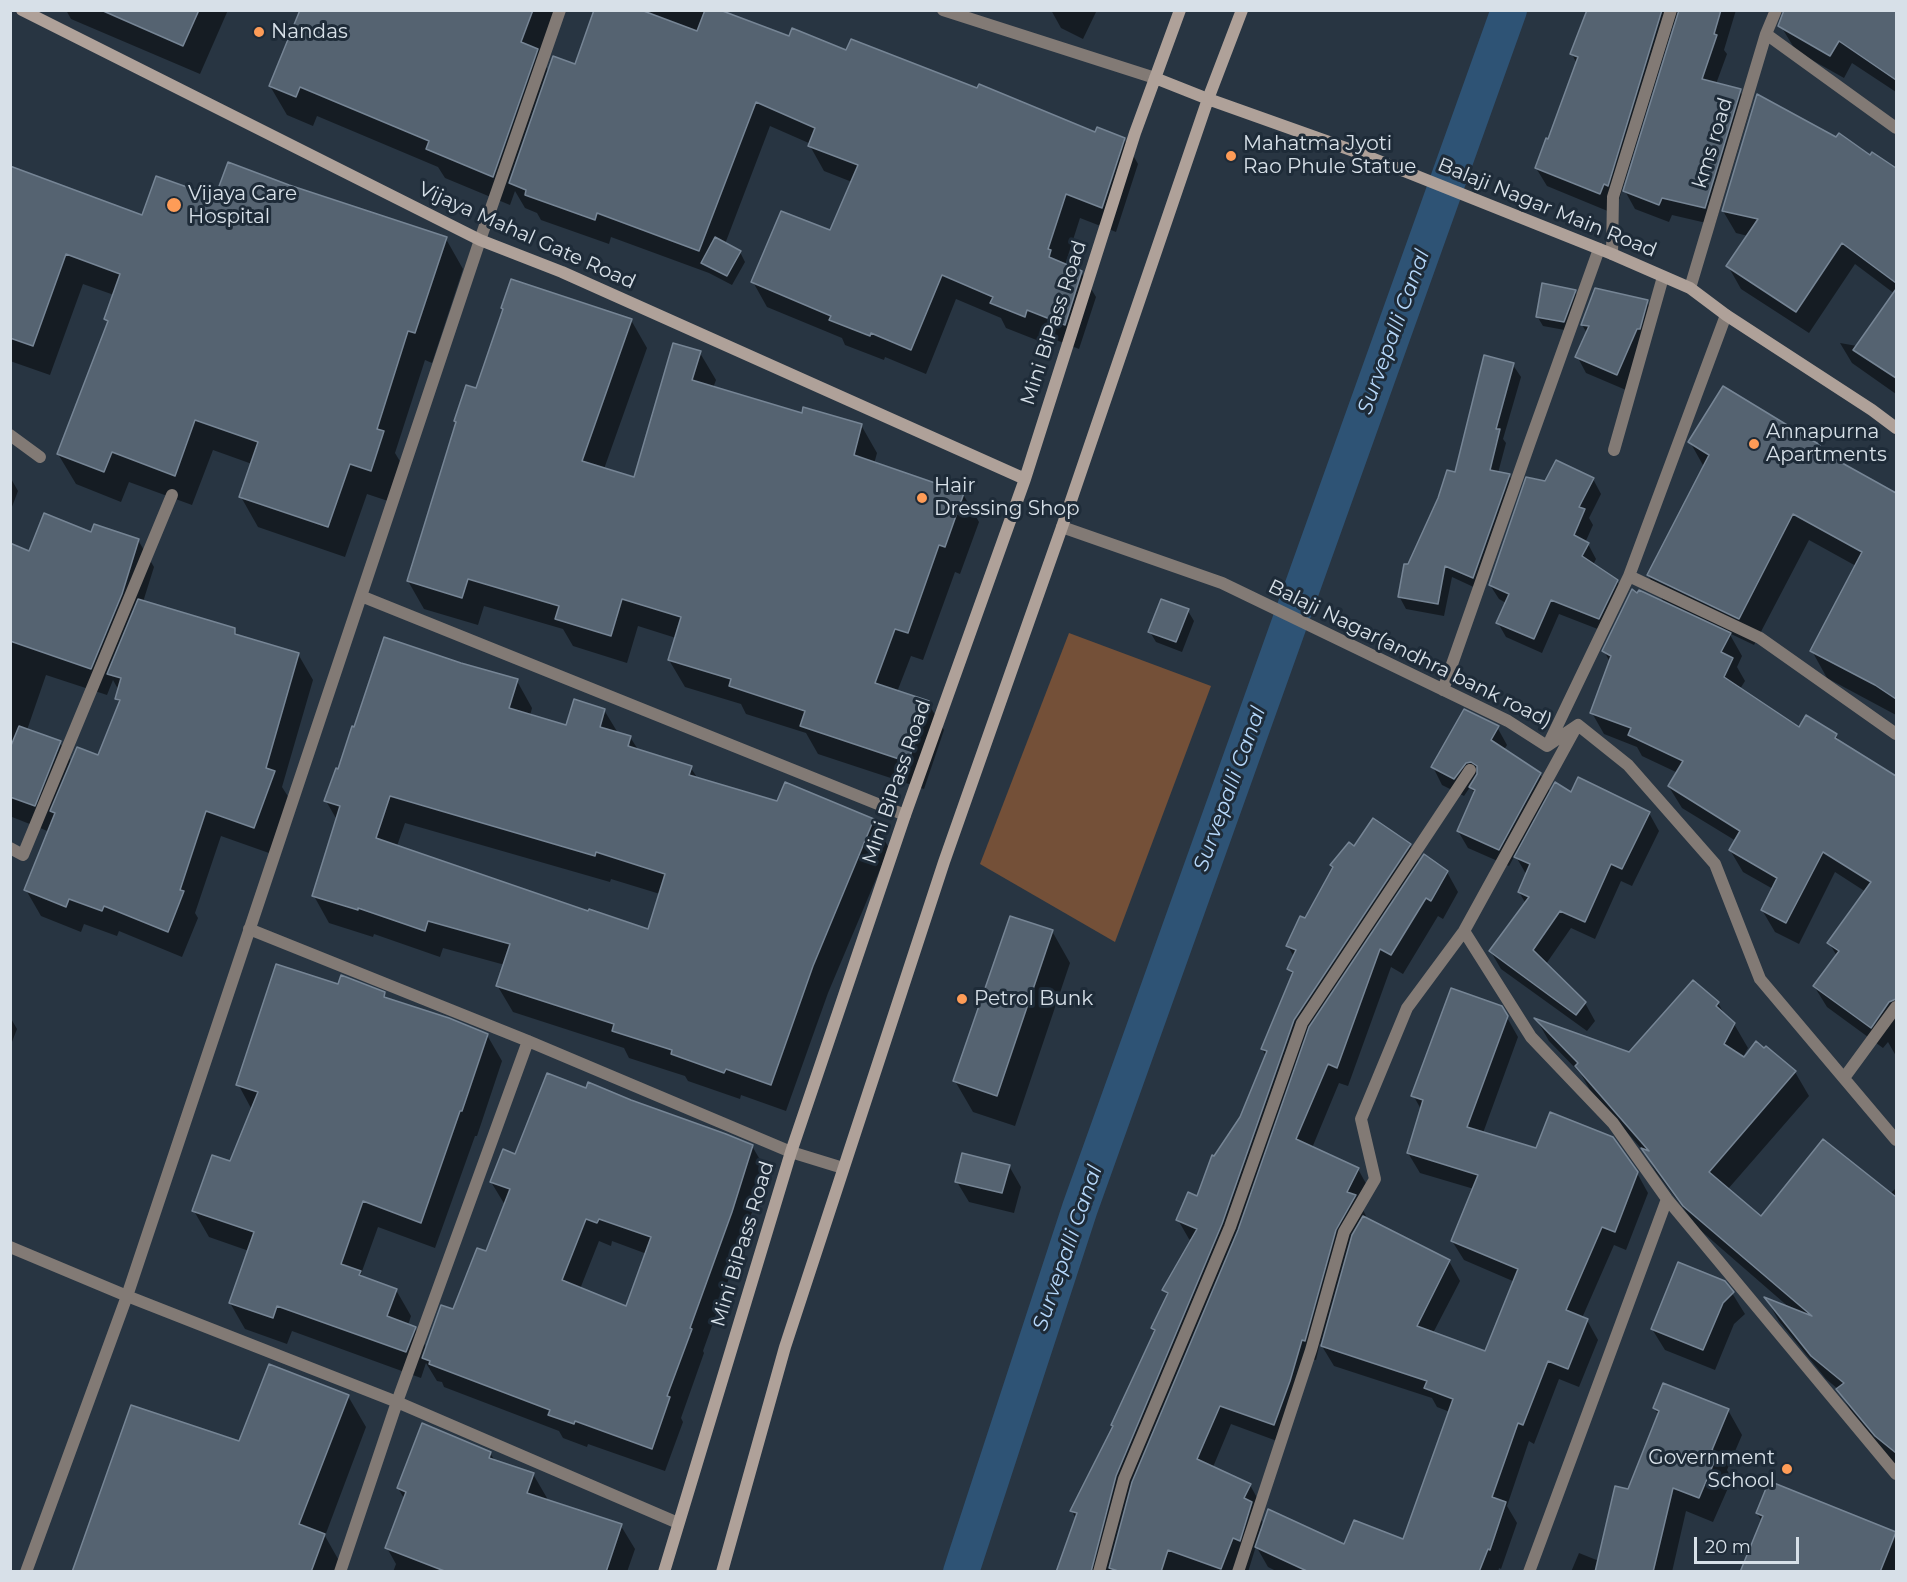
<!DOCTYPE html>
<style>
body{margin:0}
#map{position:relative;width:1907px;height:1582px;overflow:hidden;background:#283542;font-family:Montserrat,sans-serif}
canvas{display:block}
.frame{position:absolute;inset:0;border:12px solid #d7e0e8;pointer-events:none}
.scale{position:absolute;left:1694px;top:1537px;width:105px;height:27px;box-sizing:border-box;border:3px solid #d7e0e8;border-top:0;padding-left:8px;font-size:18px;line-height:21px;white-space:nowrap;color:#d7e0e8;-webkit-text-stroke:4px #1e2b38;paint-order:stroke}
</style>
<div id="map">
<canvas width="1907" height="1582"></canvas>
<div class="frame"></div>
<div class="scale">20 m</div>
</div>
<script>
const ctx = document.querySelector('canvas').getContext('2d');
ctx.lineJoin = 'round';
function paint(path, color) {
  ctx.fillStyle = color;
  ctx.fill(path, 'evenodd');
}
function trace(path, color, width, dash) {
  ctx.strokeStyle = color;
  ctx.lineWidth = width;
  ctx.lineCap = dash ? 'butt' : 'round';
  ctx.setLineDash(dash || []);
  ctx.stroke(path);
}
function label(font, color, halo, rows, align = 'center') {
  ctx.font = font + ' Montserrat,sans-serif';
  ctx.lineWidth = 6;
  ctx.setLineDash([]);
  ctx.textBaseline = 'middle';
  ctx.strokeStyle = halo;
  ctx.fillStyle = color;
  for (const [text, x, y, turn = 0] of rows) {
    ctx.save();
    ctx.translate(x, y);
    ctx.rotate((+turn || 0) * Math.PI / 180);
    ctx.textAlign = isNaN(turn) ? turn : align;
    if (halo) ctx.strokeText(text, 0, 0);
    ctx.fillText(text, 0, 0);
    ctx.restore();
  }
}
const green = new Path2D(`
 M1069,633L1211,686L1115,942L980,864Z`);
const shadow = new Path2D(`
 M66,10H228L200,74L71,19Z
 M302,10H561L542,60L549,72L575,66L596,10H725L724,14L789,37L847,52L1096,134L1124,139L1138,164L1116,232L1080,218L1065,265L1081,272L1096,297L1079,349L1041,334L1039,341L1006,328L1001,318L956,299L926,374L885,357L884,360L845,345L842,338L767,307L753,282L830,232L852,182L824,171L810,146L811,144L770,126L725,244L740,252L745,262L732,285L709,273L611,237L609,244L541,220L537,213L525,208L515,191L510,205L445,178L438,167L317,116L313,126L287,115L270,86Z
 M1051,10H1097L1083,39L1061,28Z
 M1589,10H1736L1724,50L1727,54L1716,84L1740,91L1750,109L1715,225L1672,215L1669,222L1635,209L1625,191L1678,19L1673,26L1618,203L1610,212L1547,186L1536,168L1549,141L1577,64L1572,54Z
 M1792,10H1896V92L1852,63L1844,78L1796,51L1782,28Z
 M10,168L143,217L216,199L289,186L446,239L463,269L432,363L425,360L395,453L401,463L388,501L367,494L345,557L258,527L241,497L252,464L213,450L192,505L129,482L121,502L76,484L58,454L108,324L106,319L114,295L83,284L50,375L10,361Z
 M1891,176L1896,180V394L1852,363L1840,343L1857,346L1895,294L1855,264L1809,333L1741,289L1728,266L1748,236L1736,233L1723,211Z
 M1575,291L1580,301L1570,331L1543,326L1537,316Z
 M1647,302L1656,318L1626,390L1586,373L1577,356L1587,333L1582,325Z
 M631,320L647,348L604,469L635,479L700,353L716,380L713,388L803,415L861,425L877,453L874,464L963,494L979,522L960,574L955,572L923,660L911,656L897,692L928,703L944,730L924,789L818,754L806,733L746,714L741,704L685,687L669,660L676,638L638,626L627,663L573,646L563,629L484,606L478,625L424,609L408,581L457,424L455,421L477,390Z
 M1513,365L1521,377L1503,439L1506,443L1498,473L1509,475L1516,488L1480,590L1452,577L1444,616L1406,609L1399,596L1408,566Z
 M1690,442L1819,446L1824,455L1896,495V715L1827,678L1812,651L1856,566L1809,540L1754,645L1729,633L1742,656L1737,667L1745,681L1740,689L1799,729L1836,735L1840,743L1896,778V1056L1888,1042L1883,1048L1827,1007L1814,986L1837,956L1829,943L1866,892L1835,872L1799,944L1775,932L1762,910L1773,889L1743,872L1730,850L1736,841L1682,808L1669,787L1678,773L1642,756L1637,747L1604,734L1592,713L1610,662L1604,651L1665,604L1648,575L1704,467Z
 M10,477L18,491L10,512Z
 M1593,479L1601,494L1589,518L1593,525L1585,543L1588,544L1596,559L1593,565L1617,581L1625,596L1608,633L1559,614L1542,653L1506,637L1498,623L1506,603L1499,599L1490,585L1546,483Z
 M92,534L138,540L154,567L143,602L234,629L239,637L298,654L313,680L282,787L289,798L269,853L221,836L195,913L198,918L182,957L119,931L117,936L84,924L81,932L41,916L26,890L50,832L12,817L10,815V545L30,553ZM46,675L107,695L113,680L119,691L117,698L120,704L99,757L72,763L60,743L27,730Z
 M1188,611L1194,621L1182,652L1156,642L1150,632Z
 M517,681L532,708L530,716L567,727L604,710L618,733L630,737L639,751L691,768L698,779L778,803L873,821L889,848L828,993L786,1111L741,1095L740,1099L688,1081L685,1076L629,1058L624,1048L513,1012L497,985L505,965L443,948L440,957L374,934L373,937L329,923L314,896L337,820L326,801ZM405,823L610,882L611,879L660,894L649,931L589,913L397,846Z
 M1497,727L1507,745L1504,750L1540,774L1551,793L1572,794L1649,813L1659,831L1632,886L1621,881L1595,939L1571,928L1546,964L1585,1003L1595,1021L1587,1031L1501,969L1491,952L1526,904L1519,892L1526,874L1515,855L1509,866L1468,848L1458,831L1475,794L1470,787L1464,796L1442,785L1433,767Z
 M1410,845L1420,863L1447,872L1458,892L1443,919L1438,916L1403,974L1391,967L1348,1086L1339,1083L1312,1148L1358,1169L1369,1189L1361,1206L1366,1216L1364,1219L1449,1261L1460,1281L1433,1333L1486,1353L1515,1282L1464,1260L1452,1241L1474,1189L1420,1173L1408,1153L1422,1111L1413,1095L1501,1007L1518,1037L1483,1133L1537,1150L1637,1173L1648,1193L1626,1250L1614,1245L1582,1318L1587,1320L1598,1340L1579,1387L1559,1379L1534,1444L1529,1441L1507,1506L1517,1523L1501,1569L1499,1568L1498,1572H1278L1268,1567L1256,1546L1248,1572H1058L1076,1519L1072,1511L1114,1427L1112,1425L1155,1333L1152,1328L1168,1296L1164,1290L1192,1241L1189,1239L1178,1220L1198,1198L1215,1158L1241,1118L1266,1056L1262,1049L1293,976L1289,969L1294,957L1288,946L1354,848ZM1320,1343L1334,1366L1432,1398L1437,1407L1450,1412L1404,1541L1345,1546L1264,1525L1257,1513L1261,1505L1250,1485L1213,1467L1231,1424L1285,1444L1312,1359L1316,1360Z
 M1052,931L1070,963L1015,1126L973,1112L955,1081Z
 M339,986L384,994L387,1000L487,1035L502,1061L477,1136H475L435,1248L378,1227L361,1274L363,1279L396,1290L411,1316L408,1325L415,1328L427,1349L454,1311L487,1253L505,1205L491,1182L516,1156L752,1146L766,1170L744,1236L703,1351L704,1353L681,1418L683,1422L665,1471L588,1444L587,1447L563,1438L559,1431L444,1387L442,1382L437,1381L426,1363L421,1378L292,1331L287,1344L245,1329L230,1303L249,1251L209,1237L194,1211L231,1163L252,1110L238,1084ZM599,1241L611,1246L612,1241L647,1254L627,1308L580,1289Z
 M1718,1003L1726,1017L1734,1024L1748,1048L1742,1059L1766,1048L1795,1072L1809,1096L1728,1189L1761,1218L1890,1194L1896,1188V1465L1891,1460L1852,1413L1838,1389L1826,1379L1779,1321L1767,1300L1791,1309L1699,1229L1656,1172L1646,1154L1590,1090L1581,1074L1549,1041L1537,1020L1630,1054Z
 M10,1017L17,1029L10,1047Z
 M1009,1166L1021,1187L1014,1213L969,1202L957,1182Z
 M1732,1293L1745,1314L1734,1324L1715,1370L1665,1350L1652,1329Z
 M348,1396L366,1427L325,1536L342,1566L340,1572H74L239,1443Z
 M1654,1408L1728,1410L1742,1435L1727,1470L1732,1479L1713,1522L1686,1511L1672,1572H1571L1579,1553L1599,1561L1659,1416Z
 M490,1453L495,1461L533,1474L547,1498L546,1501L621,1526L635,1549L627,1572H393L396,1564L387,1548L405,1500L398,1488Z
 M1770,1483L1896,1534V1572H1741L1762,1521L1757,1513Z`);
const canal = new Path2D(`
 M961,1572L1080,1208L1509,10`);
const building = new Path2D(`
 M101,10H199L183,46Z
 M300,10H533L521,42L538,49L493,177L426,149L429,141L300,87L296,97L269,86Z
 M594,10H641L697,31L705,10H720L789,36L792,28L846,50L851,39L977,88L979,84L1095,132L1097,127L1125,138L1102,208L1066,194L1048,249L1051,250L1049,257L1082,271L1065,325L1027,310L1025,317L990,303L993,297L942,275L911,350L871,333L870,336L829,320L831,316L751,282L781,211L830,230L858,165L808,146L815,128L756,102L699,251L597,213L595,220L525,195L526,190L509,183L553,56L575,64Z
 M1587,10H1662L1608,186L1604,184L1600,194L1535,168L1546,138L1548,139L1578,57L1570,54Z
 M1679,10H1721L1714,34L1717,35L1702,79L1741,89L1705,208L1662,198L1659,205L1623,191Z
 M1784,10H1896V80L1839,41L1830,56L1778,26Z
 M1757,94L1836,137L1839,133L1870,155L1872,152L1896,168V283L1842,243L1796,312L1726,266L1758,219L1722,211Z
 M228,162L289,185L447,237L415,333L408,331L377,429L384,431L371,471L350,464L328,527L239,497L258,442L195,420L175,476L112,452L104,472L57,454L108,321L104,319L120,274L66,254L33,346L10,338V166L142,215L156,176L215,197Z
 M715,237L741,251L727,276L701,263Z
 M511,279L632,319L582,461L634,477L673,343L701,351L692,380L802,413L803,407L862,424L854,455L964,493L945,547L939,545L908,633L895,629L875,683L929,701L908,762L800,726L805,711L729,686L731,679L668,660L681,617L622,599L611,636L555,619L559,606L468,579L462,598L407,581L456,422L454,421L466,385L476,388L503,309L501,308Z
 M1542,283L1576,290L1564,322L1536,317Z
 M1595,288L1648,300L1640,329H1637L1617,375L1575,357L1589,326L1581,325Z
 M1896,289V378L1853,350Z
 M1484,355L1514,363L1496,429H1500L1490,470L1510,474L1473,578L1445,566L1438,604L1398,597L1404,564H1408L1438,498L1447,470L1455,472Z
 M1723,386L1820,445L1817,449L1896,493V699L1875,685L1810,651L1862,552L1793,514L1739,619L1647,575L1709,455L1688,442Z
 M1556,460L1594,478L1579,507L1585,509L1574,535L1589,543L1582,556L1618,580L1599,619L1551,600L1534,639L1496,623L1509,594L1489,585L1526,477L1545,481Z
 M44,513L91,532L94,524L139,539L122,594L91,669L10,641V543L29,551Z
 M1632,589L1637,593L1639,590L1731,633L1721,652L1733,658L1724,677L1799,727L1806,715L1837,734L1835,738L1896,776V999L1889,1002L1871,1028L1813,986L1839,951L1827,943L1871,882L1823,852L1786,923L1761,910L1777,878L1729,850L1740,831L1668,786L1683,761L1628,735L1631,728L1590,713L1611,656L1602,651Z
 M138,599L235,628V634L299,653L266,768L275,771L254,828L206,811L180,890L184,891L168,932L104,906L102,911L69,899L66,907L24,890L55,813L50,811L77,747L98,755L120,700L115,699L121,678L107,674Z
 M1161,599L1189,609L1176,642L1148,632Z
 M384,637L461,663L518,679L509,708L566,725L574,699L605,709L600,727L631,736L628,746L692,766L689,775L777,801L785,782L874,819L813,966L771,1085L726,1069L724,1073L671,1054L672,1050L612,1031L614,1024L496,986L510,944L428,921L425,931L358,908V910L312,896L340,806L324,801L336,768L338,769L352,726L354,727ZM390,796L595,856L596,852L665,874L648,929L589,909L588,911L376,838Z
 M1464,709L1499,726L1491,740L1541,773L1499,850L1457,831L1475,790L1469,787L1477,774V766L1471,762L1466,763L1454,779L1431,767Z
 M19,726L61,741L35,806L10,797V748Z
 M1578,777L1650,812L1622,869L1611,864L1585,922L1560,911L1533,950L1586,1002L1576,1015L1489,951L1529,897L1518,892L1530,864L1514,857L1555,782L1571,792Z
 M1373,818L1411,844L1294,1020L1222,1224L1116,1476L1091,1572H1056L1077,1513L1070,1511L1113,1426L1111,1425L1155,1330L1151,1328L1168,1293L1162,1290L1197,1229L1176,1220L1188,1192L1197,1196L1212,1155L1214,1156L1240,1117L1267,1051L1261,1049L1293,972L1287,969L1296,950L1286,946L1300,916L1305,918L1333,867L1330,865L1349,842L1354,846Z
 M1424,854L1448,871L1431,901L1426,898L1391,955L1380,949L1337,1068L1328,1064L1296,1139L1359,1168L1347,1192L1356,1195L1336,1230L1305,1341L1302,1340L1290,1381L1274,1425L1220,1406L1197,1459L1251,1484L1244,1498L1252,1502L1240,1541L1233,1538L1221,1569L1168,1550L1161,1572H1121L1109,1568L1132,1482L1238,1230L1309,1027Z
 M1010,916L1053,930L997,1096L953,1081Z
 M276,964L338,984L341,975L385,992L384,997L449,1018L488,1034L462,1111H460L421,1223L363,1201L341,1264L361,1271L359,1275L397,1289L387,1316L416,1327L406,1352L277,1306L273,1318L229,1303L254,1232L192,1211L212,1155L230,1161L258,1092L236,1085Z
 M1693,980L1719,1002L1716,1006L1735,1023L1724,1044L1744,1057L1756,1041L1764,1048L1766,1046L1796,1071L1709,1172L1761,1216L1823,1139L1896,1197V1453L1875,1436L1836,1389L1844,1383L1811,1356L1764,1297L1812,1316L1683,1206L1641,1148L1649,1151L1575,1066L1578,1063L1534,1018L1629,1052Z
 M1451,988L1502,1006L1508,1016L1467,1127L1536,1148L1550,1112L1613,1137L1638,1172L1615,1232L1602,1227L1566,1310L1588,1319L1568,1369L1548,1361L1523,1425L1518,1423L1492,1497L1506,1502L1490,1550L1488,1549L1479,1572H1309L1255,1547L1268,1509L1344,1544L1354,1520L1403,1539L1453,1399L1424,1388L1427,1381L1321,1346L1352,1235L1363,1216L1450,1260L1417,1326L1485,1351L1518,1269L1451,1241L1478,1175L1407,1153L1423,1100L1411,1096Z
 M547,1073L586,1088L588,1082L631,1100L726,1134L753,1145L732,1212L690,1328L692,1329L667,1396L670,1397L652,1449L575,1421L574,1424L548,1415L550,1410L429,1364L430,1361L422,1358L441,1305L453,1309L477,1248L486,1251L510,1189L490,1182L503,1149L515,1154ZM586,1219L597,1223L599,1219L651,1237L626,1306L562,1280Z
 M962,1153L1010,1165L1002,1193L955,1182Z
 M1678,1262L1725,1281L1734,1292L1723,1303L1703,1350L1651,1329Z
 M269,1364L349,1395L299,1524L325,1534L311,1572H72L131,1405L239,1441Z
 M1663,1383L1729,1409L1712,1450L1718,1453L1699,1498L1673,1488L1653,1572H1595L1615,1486L1628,1489L1659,1411L1653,1408Z
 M422,1423L491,1452L489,1458L534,1473L527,1493L622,1524L606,1572H447L385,1548L406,1492L397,1488Z
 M1769,1481L1896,1532L1880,1572H1740L1763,1516L1756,1513Z`);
const street = new Path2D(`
 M943,10L1155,78
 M1766,34L1896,128
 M1612,254L1613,197L1671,10
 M1690,288L1766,34L1776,10
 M10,435L40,457
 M1614,450L1663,277
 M1062,527L1222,583L1508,721L1547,746L1578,725L1628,765L1715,864L1760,979L1896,1140
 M1629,576L1760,638L1896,734
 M361,596L905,815
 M1443,690L1530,442L1599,249
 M1548,745L1629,576L1726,315
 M10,848L23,855L172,495
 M249,929L528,1041L791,1152L843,1168
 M1464,931L1531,1037L1613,1123L1667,1199L1896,1474
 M1844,1078L1896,1007
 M10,1247L127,1296L397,1402L678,1523
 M26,1572L127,1296L480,240L560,10
 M340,1572L397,1402L528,1041
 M1099,1572L1124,1479L1230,1227L1302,1023L1470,770
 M1238,1572L1311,1350L1344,1232L1375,1179L1361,1119L1407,1008L1464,931L1575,729
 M1529,1572L1667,1199`);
const secondary = new Path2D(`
 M22,10L480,240L562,272L1025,479
 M1155,78L1208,99L1354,151L1612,254L1690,288L1726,315L1872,410L1896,428
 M664,1572L791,1152L905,815L1025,479L1135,133L1180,10
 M722,1572L785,1347L944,862L1062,527L1208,99L1242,10`);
const markers = [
 [259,32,6,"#fe9c57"],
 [1231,156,6,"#fe9c57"],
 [174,205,8,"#fe9c57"],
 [1754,444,6,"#fe9c57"],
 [922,498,6,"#fe9c57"],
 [962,999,6,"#fe9c57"],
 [1787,1469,6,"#fe9c57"]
];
const poiNames = [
 ["Nandas",271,32],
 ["Mahatma Jyoti",1243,144],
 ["Rao Phule Statue",1243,167],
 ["Vijaya Care",188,194],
 ["Hospital",188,217],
 ["Annapurna",1766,432],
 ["Apartments",1766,455],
 ["Hair",934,486],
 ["Dressing Shop",934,509],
 ["Petrol Bunk",974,999],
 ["Government",1775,1458,"right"],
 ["School",1775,1481,"right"]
];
const streetNames = [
 ["kms road",1713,143,-73],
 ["Balaji Nagar Main Road",1547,208,22],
 ["Vijaya Mahal Gate Road",527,236,24],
 ["Mini BiPass Road",1054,323,-72],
 ["Balaji Nagar(andhra bank road)",1410,654,26],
 ["Mini BiPass Road",897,782,-71],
 ["Mini BiPass Road",743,1244,-73]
];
const waterNames = [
 ["Survepalli Canal",1394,332,-70],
 ["Survepalli Canal",1230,789,-70],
 ["Survepalli Canal",1068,1248,-71]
];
paint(green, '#745038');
paint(shadow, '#0007');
trace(canal, '#2e5375', 36);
paint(building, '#556371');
trace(building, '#768595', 1.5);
trace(street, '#827a75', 12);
trace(secondary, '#afa199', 12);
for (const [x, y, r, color] of markers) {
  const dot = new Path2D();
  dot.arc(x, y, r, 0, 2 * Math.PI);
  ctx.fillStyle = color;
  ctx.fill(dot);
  trace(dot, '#1e2b38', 2);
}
label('20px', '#d7e0e8', '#1e2b38', poiNames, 'left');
label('20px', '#d7e0e8', '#1e2b38', streetNames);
label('italic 21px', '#b6d8fb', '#1e2b38', waterNames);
</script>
